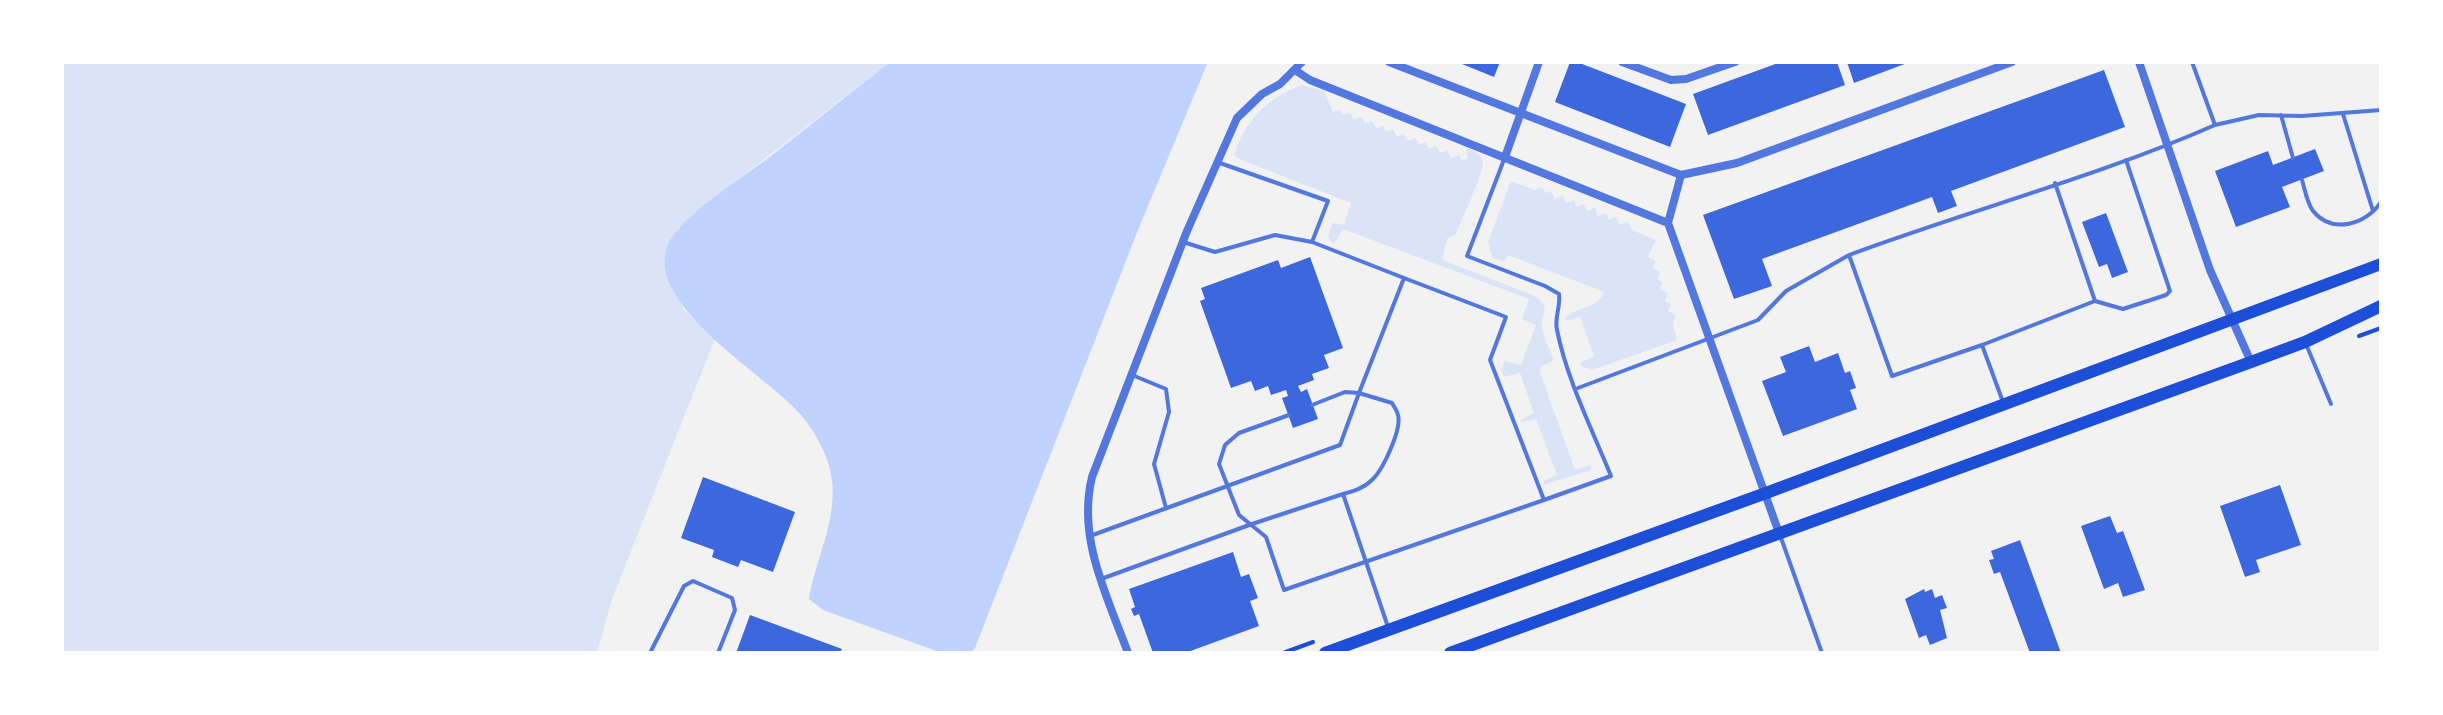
<!DOCTYPE html>
<style>
body{margin:0}
#map{position:relative;width:2443px;height:715px;overflow:hidden;background:#f2f2f2;font-family:"Open Sans",sans-serif}
canvas{display:block}
.frame{position:absolute;inset:0;border:64px solid #fff;pointer-events:none}
</style>
<div id="map">
<canvas width="2443" height="715"></canvas>
<div class="frame"></div>
</div>
<script>
const ctx = document.querySelector('canvas').getContext('2d');
ctx.lineJoin = 'round';
function paint(path, color) {
  ctx.fillStyle = color;
  ctx.fill(path, 'evenodd');
}
function trace(path, color, width, dash) {
  ctx.strokeStyle = color;
  ctx.lineWidth = width;
  ctx.lineCap = dash ? 'butt' : 'round';
  ctx.setLineDash(dash || []);
  ctx.stroke(path);
}
const green = new Path2D(`
 M62,62H890L718,195L676,232L683,309L715,339L612,599L597,653H62Z
 M1302,85L1324,91L1333,112L1340,109L1343,115L1350,112L1354,120L1362,116L1365,124L1372,121L1376,128L1383,126L1386,132L1393,129L1397,137L1404,134L1408,141L1415,138L1419,144L1425,142L1429,149L1436,146L1440,153L1447,150L1451,158L1459,155L1462,161L1468,158L1466,150L1469,148C1474,151 1481,155 1483,161C1485,170 1461,221 1456,234L1447,239L1442,260L1533,295C1554,308 1540,312 1542,328C1544,339 1550,350 1554,360L1541,367L1540,372L1575,470L1591,465V470L1543,485L1545,480L1557,475L1536,419L1523,422L1520,420L1534,413L1520,373L1504,377L1501,370L1505,361L1521,365L1536,325L1522,319L1529,299L1343,229L1334,244L1328,238L1332,223L1344,225L1351,203L1237,158L1234,154C1248,118 1266,99 1302,85Z
 M1511,181L1535,190L1542,187L1545,193L1551,191L1555,199L1563,195L1566,203L1574,200L1577,207L1584,204L1587,211L1595,207L1598,216L1606,213L1609,220L1616,217L1620,225L1628,221L1632,230L1656,240L1648,257L1655,261L1653,268L1660,272L1657,279L1663,282L1660,289L1668,293L1665,301L1671,304L1668,311L1676,315L1673,323L1677,340L1592,370L1581,366V362L1594,356L1580,317L1566,321L1565,318C1578,306 1597,309 1604,292L1508,255L1504,261L1493,259L1488,242Z`);
const water = new Path2D(`
 M890,62H1208L1138,230L975,648L970,653H942L823,610L809,599C815,560 837,522 832,480C829,457 816,433 801,415C768,375 623,294 676,232C702,202 739,180 771,156C811,125 850,93 890,62Z`);
const building = new Path2D(`
 M1457,62H1500L1494,77Z
 M1570,62H1577L1686,104L1670,147L1555,102Z
 M1781,62H1837L1845,85L1708,135L1693,94Z
 M1847,62H1910L1854,83Z
 M2104,70L2125,127L1951,191L1957,206L1938,213L1932,197L1762,259L1772,286L1734,299L1703,215Z
 M2315,149L2324,171L2282,187L2290,207L2236,227L2215,171L2268,151L2273,165Z
 M2106,213L2128,272L2112,278L2107,264L2099,267L2082,222Z
 M1310,257L1343,348L1324,355L1329,368L1312,374L1314,380L1298,386L1301,392L1307,389L1318,419L1293,428L1282,398L1288,396L1286,390L1271,395L1268,386L1255,391L1251,381L1231,388L1200,301L1205,299L1201,288L1278,260L1281,268Z
 M1809,346L1815,362L1838,353L1845,373L1850,371L1856,388L1850,390L1857,409L1783,436L1762,381L1786,372L1780,357Z
 M703,477L795,512L773,572L741,560L738,567L712,557L714,550L681,538Z
 M2280,485L2301,545L2256,560L2260,572L2245,577L2220,506Z
 M2110,516L2117,533L2123,531L2145,590L2123,597L2118,583L2104,589L2081,526Z
 M2020,540L2061,653H2030L2000,572L1994,574L1989,560L1994,559L1991,551Z
 M1233,552L1241,577L1249,574L1258,598L1250,601L1259,626L1185,653H1153L1139,614L1134,616L1131,609L1135,607L1129,589Z
 M1924,589L1925,592L1932,589L1935,598L1942,595L1947,608L1940,610L1947,638L1930,645L1926,635L1919,638L1905,599Z
 M750,615L842,649L840,653H736Z`);
const path = new Path2D(`
 M2359,336L2381,328
 M1283,653L1313,642`);
const service = new Path2D(`
 M2192,62L2215,125L2259,115L2302,116L2381,110
 M2343,114L2373,211
 M2281,115L2293,158
 M1505,157L1467,256L1545,286L1559,294C1561,306 1554,318 1557,330C1567,380 1592,429 1611,476L1544,500
 M1217,162L1328,201L1312,242L1404,278L1359,393L1392,403C1394,407 1397,410 1398,415C1402,429 1383,470 1372,480C1364,488 1354,491 1343,494L1388,627
 M2302,180C2305,190 2307,203 2313,211C2333,235 2366,224 2381,202
 M2055,183L2095,301
 M1183,242L1215,252L1275,235L1312,242
 M2306,344L2331,404
 M1982,345L2095,301L2123,309L2166,295L2170,291L2126,160
 M1132,375L1166,389L1169,412L1154,464L1166,508
 M1578,388L1758,320L1786,291L1849,255
 M2003,402L1982,345L1892,376L1849,255C1970,210 2097,177 2215,125
 M1289,415L1239,433L1225,445L1219,464L1239,515L1266,537L1284,590L1544,500L1490,360L1506,317L1404,278
 M1780,535L1822,653
 M1090,536L1340,445L1359,393L1345,392L1312,405
 M1101,579L1252,524L1343,494
 M650,653L684,586L693,581L732,598L735,610L718,653`);
const minor = new Path2D(`
 M1389,62L1681,175
 M1622,62L1671,80L1686,79L1735,62
 M2139,62L2210,270L2251,362
 M1295,70L1310,80L1668,223
 M1505,157L1539,62
 M1668,223L1681,175L1737,163L2012,62
 M1668,223L1779,533
 M1128,653C1107,596 1077,538 1092,477L1187,231L1237,118L1262,94L1280,84L1302,62`);
const secondary = new Path2D(`
 M1325,653L1766,493L2381,264
 M1450,653L2251,362L2305,342L2381,306`);
paint(green, '#dbe4f7');
paint(water, '#bfd3fe');
paint(building, '#3d67dc');
trace(path, '#1d4ed8', 4);
trace(service, '#5277de', 4);
trace(minor, '#5277de', 8);
trace(secondary, '#1d4ed8', 12);
</script>
